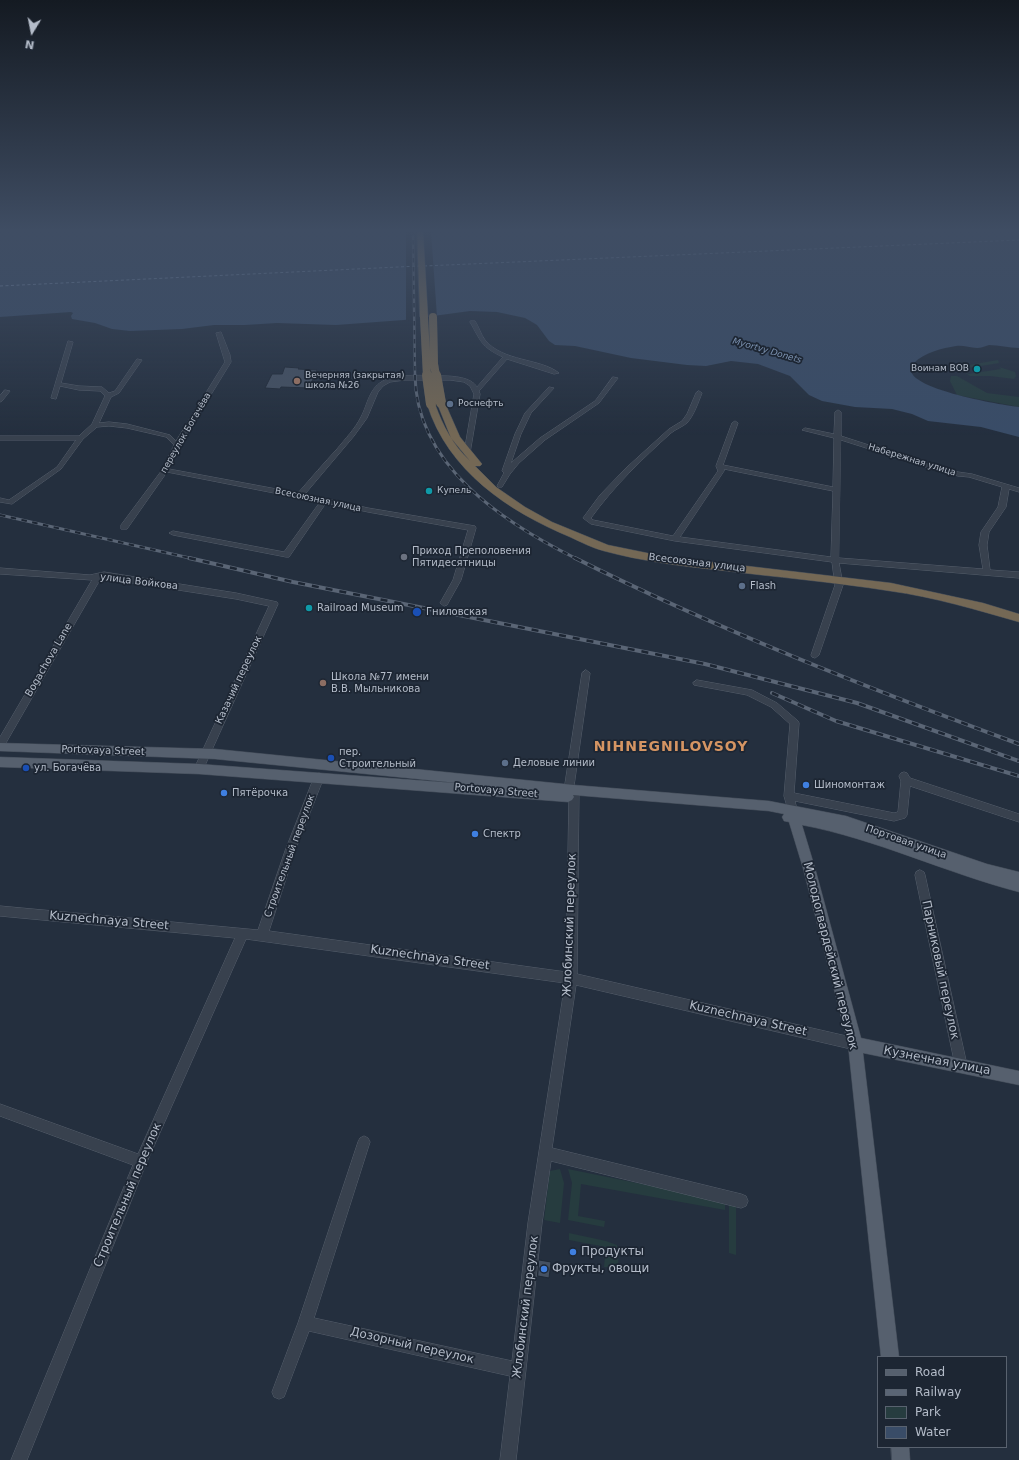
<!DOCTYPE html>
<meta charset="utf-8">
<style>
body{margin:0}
#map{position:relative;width:1019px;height:1460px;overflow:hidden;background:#242f3e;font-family:"DejaVu Sans",sans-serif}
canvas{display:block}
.legend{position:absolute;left:877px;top:1356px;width:130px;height:92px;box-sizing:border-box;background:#1d2633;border:1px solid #59626f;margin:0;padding:5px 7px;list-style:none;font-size:12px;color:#b4bcc9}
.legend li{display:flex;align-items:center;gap:8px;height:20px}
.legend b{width:20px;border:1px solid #59626f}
.north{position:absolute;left:12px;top:12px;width:40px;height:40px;-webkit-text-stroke:3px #1d2633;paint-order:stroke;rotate:190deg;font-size:11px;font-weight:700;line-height:16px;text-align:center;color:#b4bcc9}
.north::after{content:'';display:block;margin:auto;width:14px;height:18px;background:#b4bcc9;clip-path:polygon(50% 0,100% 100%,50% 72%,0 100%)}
</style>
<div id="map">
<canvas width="1019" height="1460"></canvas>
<ul class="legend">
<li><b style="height:5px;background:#56606e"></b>Road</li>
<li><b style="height:5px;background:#5a6575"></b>Railway</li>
<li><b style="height:11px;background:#263c3f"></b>Park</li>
<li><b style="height:11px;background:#394c67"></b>Water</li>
</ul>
<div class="north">N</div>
</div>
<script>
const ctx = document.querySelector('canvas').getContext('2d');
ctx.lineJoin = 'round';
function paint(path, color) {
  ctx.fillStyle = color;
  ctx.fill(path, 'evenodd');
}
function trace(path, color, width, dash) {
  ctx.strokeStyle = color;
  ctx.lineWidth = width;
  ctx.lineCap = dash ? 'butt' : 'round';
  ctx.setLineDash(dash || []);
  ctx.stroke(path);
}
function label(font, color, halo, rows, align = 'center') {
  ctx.font = font + ' "DejaVu Sans",sans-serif';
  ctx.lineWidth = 3.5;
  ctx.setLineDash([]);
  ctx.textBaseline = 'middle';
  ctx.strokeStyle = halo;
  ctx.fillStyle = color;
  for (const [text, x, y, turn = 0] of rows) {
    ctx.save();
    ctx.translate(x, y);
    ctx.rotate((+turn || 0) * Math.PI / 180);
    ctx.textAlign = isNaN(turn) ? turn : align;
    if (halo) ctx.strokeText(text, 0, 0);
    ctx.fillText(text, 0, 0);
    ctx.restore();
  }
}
const green = new Path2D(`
 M998,360L999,363L962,369L968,374L1001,369L999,367L1015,372L1016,376L1014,379L990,376H970L957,367Z
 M951,376H957L987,393L1019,397V407L957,395L950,381Z
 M560,1169L564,1183L560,1223L544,1220L550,1171Z
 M568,1169L725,1201V1210L581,1184L578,1216L605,1221L604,1227L568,1220L572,1183Z
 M729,1203L736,1204V1255L729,1253Z
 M569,1233L606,1241L617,1245L619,1252L618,1266L613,1268L604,1267L606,1247L569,1240Z`);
const water = new Path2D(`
 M0,231H1019V348C1009,348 999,345 989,345C985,346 981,348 977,348C970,348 963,345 956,346C943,348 923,353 914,363C890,387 1007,406 1019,407V437L981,427L928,421L912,414L892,409L855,407L822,401L809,395L790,376L758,364L731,361L706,366L687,365L631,358L575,346L555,345L549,341L537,325L532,322L525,318L497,312L470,311L404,320L336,325L277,323L245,325H214L182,329L130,331L112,329L95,323L72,319L71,316L73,313L71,312L0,317Z`);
const pier = new Path2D(`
 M406,231H431L437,317L406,321Z`);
const ferry = new Path2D(`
 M424,266L1019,240
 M0,286L419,266`);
const building = new Path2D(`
 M285,367L299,368L298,369L317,370L309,388L281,387L280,389L265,388L272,374H282Z
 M539,1260L551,1262L549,1278L538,1276Z`);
const minor = new Path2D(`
 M471,321H475C479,327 481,335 485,340C503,362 540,358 559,373L554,374L507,359L479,391L480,394L470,453L467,455L464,453L474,394L470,386L464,382L450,380H405L390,382L383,386L378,392L367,418L354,436L305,494L368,508L475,526L476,528L461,580L447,605L444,606L440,603L453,580L468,530L368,512L326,503L289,557H286L173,535L169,533L173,531L284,552L320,502L167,472L127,529H121V525L162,470L174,445L166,437L127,428L109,426L97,427L83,439L61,469L12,504L0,502V498L9,500L57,467L76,440H0V436H79L92,424L105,396L100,391L79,390L60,386L56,399L51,398L68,341L73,342L61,383L79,386L102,387L109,393L115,391L137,359L142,360L119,393L111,397L99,423L109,422L127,424L170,435L176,441L225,362L216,333L221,332L230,355L231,362L180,445L169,469L298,493C311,478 324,463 337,449C345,439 355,429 361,417C368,404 369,387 385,380C402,373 425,376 443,376C453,376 471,377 477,387L503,357C481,347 481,341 470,322Z
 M613,377L618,378L599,403L545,440L519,463L510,474L502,487H498L497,486L504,473L502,471L515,434L525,413L549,387L554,388L531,413L521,434L511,463L540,438L595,401Z
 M5,390L10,391L2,401L0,402V396Z
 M699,391L702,393C698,403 694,415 687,423C682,427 676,429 671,433C642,459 614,486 591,518L593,520L673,536L718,471L716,466L732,423L735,421L738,423L723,465L833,487L834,438L802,430L805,428L834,434L835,412L838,410L841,412V436L933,466L958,472L972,474L1019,488V492L1009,489L1006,507L989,532L987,545L990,570L1019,572V578L839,563L843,585L819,655L815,658L812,657L811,655L835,585L832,562L675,541L591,524L583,518L600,495L626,468L669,429L682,421L687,414L696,393ZM841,440L929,468L958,476L969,477L1002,487L998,507L981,532L979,545L983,569L839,558ZM724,469L833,491L831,557L680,537L724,471Z
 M0,568L90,575L104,572L236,593L277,602L278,604L202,772H196L194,769L269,606L236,599L101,578L3,748L0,749V737L92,580L0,574Z
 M586,670L590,673L574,786L577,787L579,790L577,974L855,1038L859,1040L861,1044L859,1048L855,1050L576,985L552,1148L741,1194L746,1196L748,1201L746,1206L741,1208L551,1161L542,1223L516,1460H500L510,1376L309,1331L284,1397L279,1399L274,1397L272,1392L298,1323L358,1142L360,1138L364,1136L368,1138L370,1142L314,1318L512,1361L528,1223L565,983L246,939L146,1164L27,1460H11L133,1165L0,1116V1104L138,1154L235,938L0,916V906L258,930L285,851L314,777L316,774L319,773L322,774L324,777L295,851L269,931L566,972L569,794L566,793L564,790L582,673Z
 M697,680L752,690L777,703L798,721L799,723L794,793L894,813L898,812L901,781L899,776L901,773L904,772L907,773L910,778L1019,814V822L910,786L907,815L905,818L894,821L795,801L797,810L795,813L792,814L789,813L784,796L790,724L771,707L747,695L694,685L693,683Z
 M920,870L924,872L925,875L967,1065L965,1069L961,1071L957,1069L955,1065L915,875L916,872Z`);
const major = new Path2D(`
 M0,743L215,749L574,785L769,801L846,816L987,864L1019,872V892C946,873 876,839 802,825L815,868L861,1038L1019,1071V1085L863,1053L899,1357H881L848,1044L803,868L789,822L784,821L782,817L784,814L769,811L573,795L574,797L572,800L568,802L199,774L0,767V757L199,764L468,784L215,759L0,751Z
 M891,1447H909L910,1460H892Z`);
const highway = new Path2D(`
 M417,231H423L428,317L424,319L420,317Z
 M441,400L445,403L460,437L482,464L480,466H475L496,487L525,507L552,522L608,545L662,556L891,583L983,603L1019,614V622C977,610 934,597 890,591C833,582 775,577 718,570C680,566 641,561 604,551C592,548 581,542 570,537C508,511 448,471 427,404L431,401L435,404C443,426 453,445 470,461L451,438L437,403Z`);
const railFar2 = new Path2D(`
 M413,231L415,376`);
const railFar1 = new Path2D(`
 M415,375C416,466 504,523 577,559
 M0,515L194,559`);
const rail = new Path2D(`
 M189,558L293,582L705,664L857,703L1019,761
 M575,558C719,630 868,688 1019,744
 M772,693L836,721L1019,776`);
const highwayBridgeFar1 = new Path2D(`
 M424,317L427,376
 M433,317L434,364L436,376`);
const highwayBridge = new Path2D(`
 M427,375L431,404
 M436,375L441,403`);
const markers = [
 [977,369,4,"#0f9aa8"],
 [297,381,4,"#8d6e63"],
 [450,404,4,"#5c6f8a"],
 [429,491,4,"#0f9aa8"],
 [404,557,4,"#6b7280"],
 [742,586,4,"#5c6f8a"],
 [309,608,4,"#0f9aa8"],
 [417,612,5,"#1a4fb4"],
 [323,683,4,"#8d6e63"],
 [331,758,4,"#1a4fb4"],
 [505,763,4,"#5c6f8a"],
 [26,768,4,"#1a4fb4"],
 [806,785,4,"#3f7fe0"],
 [224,793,4,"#3f7fe0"],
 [475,834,4,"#3f7fe0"],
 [573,1252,4,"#3f7fe0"],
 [544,1269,4,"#3f7fe0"]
];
const farWaternames = [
 ["Myortvy Donets",767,351,16]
];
const farPoinames = [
 ["Воинам ВОВ",969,369,"right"],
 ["Вечерняя (закрытая)",305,376],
 ["школа №26",305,386],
 ["Роснефть",458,404],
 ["Купель",437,491]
];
const farStreetnames = [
 ["переулок Богачёва",186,433,-60],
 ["Набережная улица",912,460,17],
 ["Всесоюзная улица",318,500,12]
];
const poiNames = [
 ["Приход Преполовения",412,551],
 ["Пятидесятницы",412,563],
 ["Flash",750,586],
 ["Railroad Museum",317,608],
 ["Гниловская",426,612],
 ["Школа №77 имени",331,677],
 ["В.В. Мыльникова",331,689],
 ["пер.",339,752],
 ["Строительный",339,764],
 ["Деловые линии",513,763],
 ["ул. Богачёва",34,768],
 ["Шиномонтаж",814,785],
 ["Пятёрочка",232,793],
 ["Спектр",483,834]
];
const streetNames = [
 ["Всесоюзная улица",697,563,7],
 ["улица Войкова",139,582,7],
 ["Bogachova Lane",49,660,-60],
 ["Казачий переулок",239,680,-65],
 ["Portovaya Street",103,751,2],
 ["Portovaya Street",496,791,5],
 ["Портовая улица",906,842,19],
 ["Строительный переулок",290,856,-70]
];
const nearStreetnames = [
 ["Kuznechnaya Street",109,921,5],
 ["Жлобинский переулок",570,925,-88],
 ["Молодогвардейский переулок",830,956,76],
 ["Kuznechnaya Street",430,958,8],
 ["Парниковый переулок",940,970,78],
 ["Kuznechnaya Street",748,1019,13],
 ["Кузнечная улица",937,1061,11],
 ["Строительный переулок",128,1195,-67],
 ["Жлобинский переулок",526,1307,-83],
 ["Дозорный переулок",412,1346,13]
];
const nearPoinames = [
 ["Продукты",581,1252],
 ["Фрукты, овощи",552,1269]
];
const districtNames = [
 ["NIHNEGNILOVSOY",671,747]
];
paint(green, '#263c3f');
paint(water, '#394c67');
paint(pier, '#242f3e');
trace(ferry, '#7c92b1', 1, [3, 2.5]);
paint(building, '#455162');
trace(building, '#1f2835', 1);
trace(minor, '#565f6c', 1);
trace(major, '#414a57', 1);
trace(highway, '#434c59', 1);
paint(minor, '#38414e');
paint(major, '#56606e');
paint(highway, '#746855');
trace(railFar2, '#5a6575', 2.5);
trace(railFar1, '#5a6575', 3);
trace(rail, '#5a6575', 4);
trace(railFar2, '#1d2633', 1.5, [4.5]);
trace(railFar1, '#1d2633', 2, [5.5]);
trace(rail, '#1d2633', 2.5, [7]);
trace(highwayBridgeFar1, '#434c59', 8, []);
trace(highwayBridge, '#434c59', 10, []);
trace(highwayBridgeFar1, '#746855', 8);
trace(highwayBridge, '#746855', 10);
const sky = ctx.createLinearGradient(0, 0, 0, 435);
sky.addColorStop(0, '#141a22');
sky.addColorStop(0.53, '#3f4d63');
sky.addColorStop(1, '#3f4d6300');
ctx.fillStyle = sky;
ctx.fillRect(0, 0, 1019, 435);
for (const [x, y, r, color] of markers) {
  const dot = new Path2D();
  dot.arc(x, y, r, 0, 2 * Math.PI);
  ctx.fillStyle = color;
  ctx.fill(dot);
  trace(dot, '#1d2633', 1.5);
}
label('italic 9px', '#7c92b1', '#1d2633', farWaternames);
label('9px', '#b4bcc9', '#1d2633', farPoinames, 'left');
label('9px', '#b4bcc9', '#1d2633', farStreetnames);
label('10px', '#b4bcc9', '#1d2633', poiNames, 'left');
label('10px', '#b4bcc9', '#1d2633', streetNames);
label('12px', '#b4bcc9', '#1d2633', nearStreetnames);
label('12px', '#b4bcc9', '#1d2633', nearPoinames, 'left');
ctx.letterSpacing = '1px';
label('bold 14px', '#d59563', '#1d2633', districtNames);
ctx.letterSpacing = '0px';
</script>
